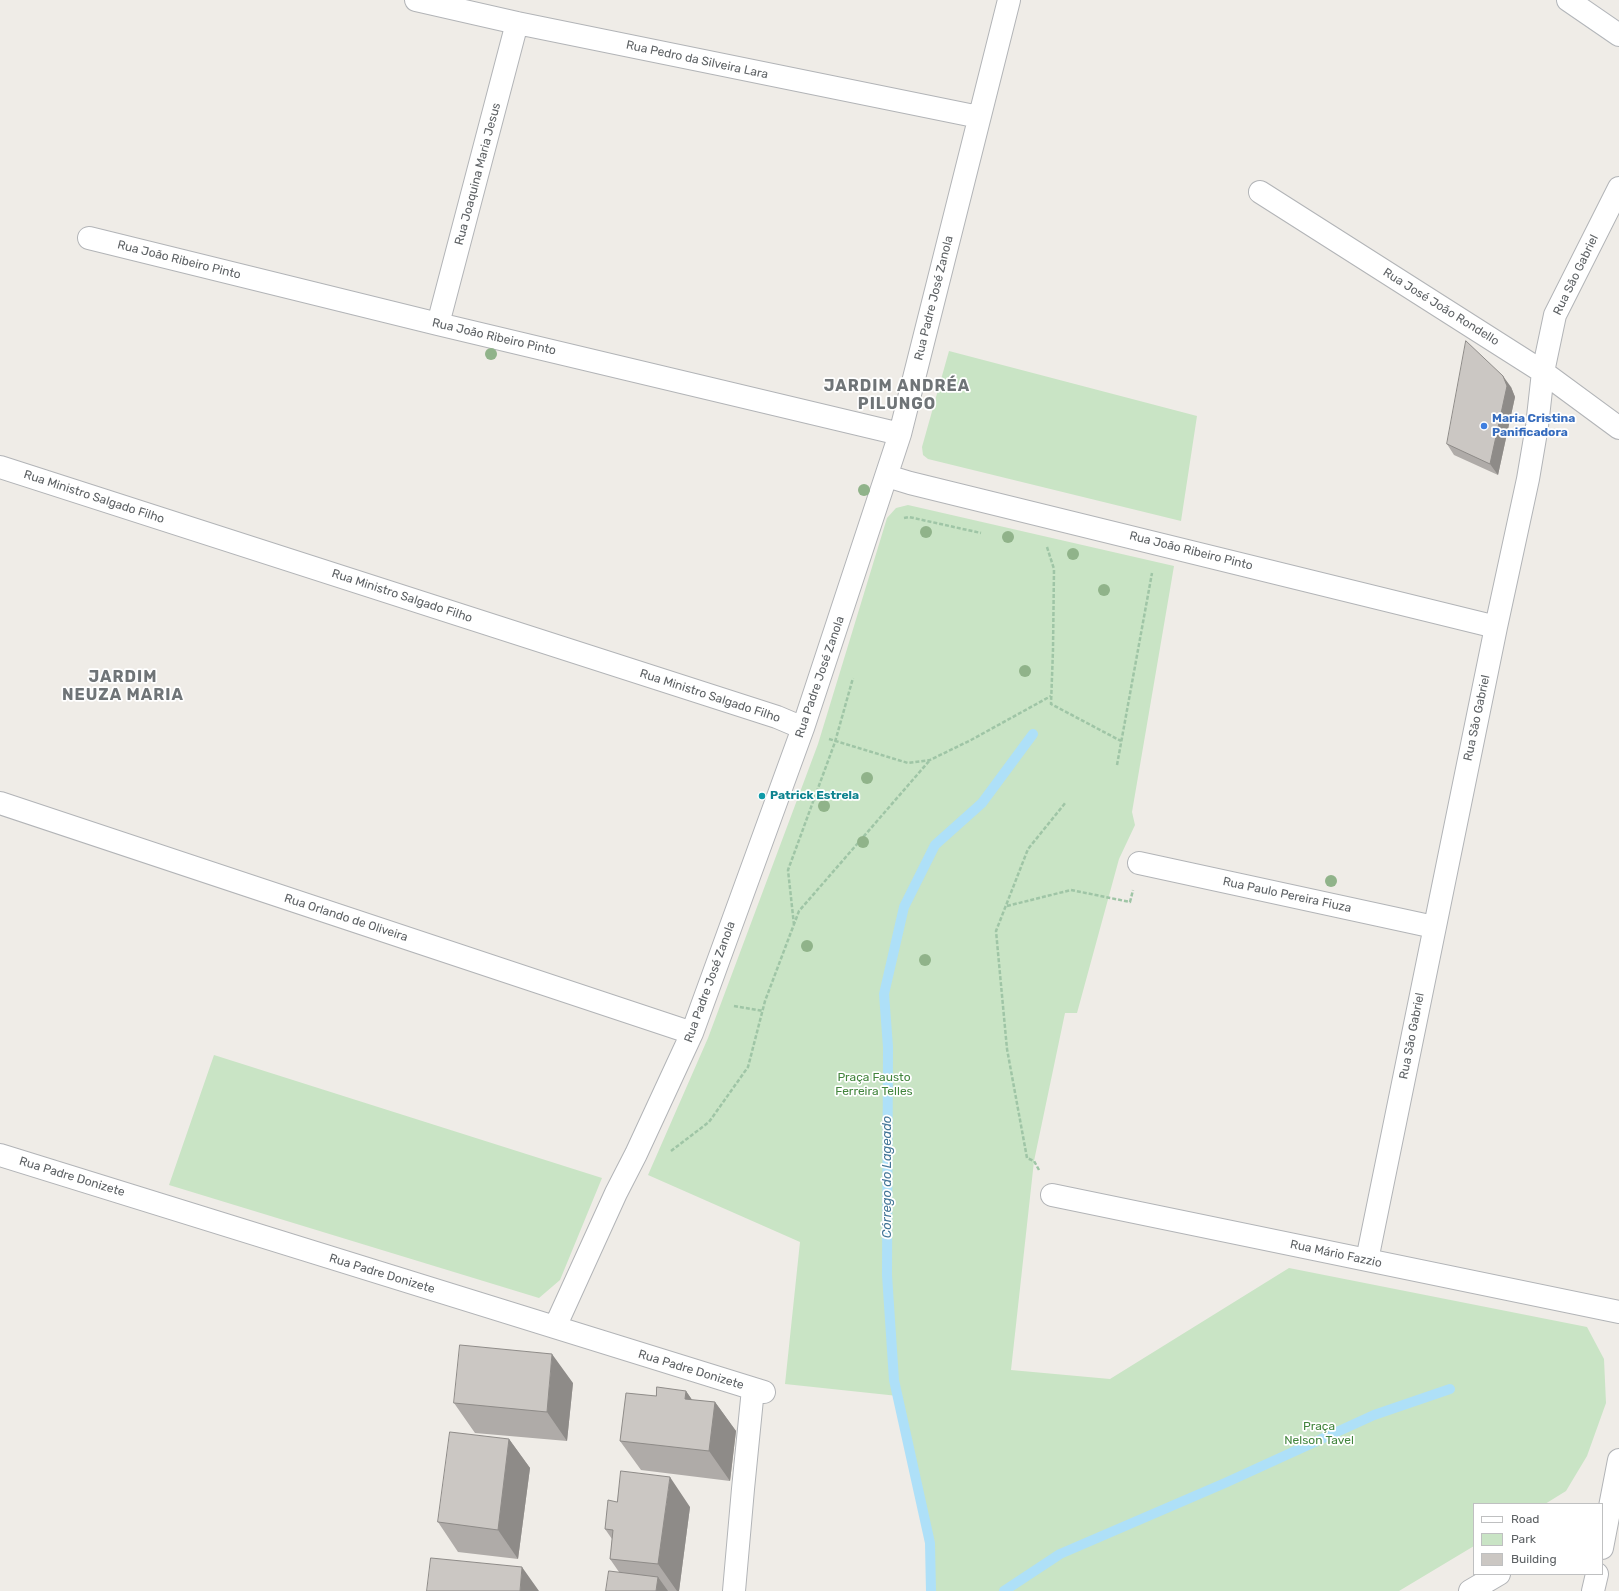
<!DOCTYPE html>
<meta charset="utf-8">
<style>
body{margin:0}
#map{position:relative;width:1619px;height:1591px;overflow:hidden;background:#efece7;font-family:Rubik,sans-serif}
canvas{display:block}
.legend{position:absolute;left:1473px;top:1503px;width:130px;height:72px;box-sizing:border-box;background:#fff;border:1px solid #bfc0c1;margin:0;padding:5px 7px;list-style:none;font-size:12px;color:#5e6265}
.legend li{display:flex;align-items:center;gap:8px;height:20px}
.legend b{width:20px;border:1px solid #bfc0c1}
</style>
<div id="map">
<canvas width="1619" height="1591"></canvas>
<ul class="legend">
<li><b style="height:5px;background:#fff"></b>Road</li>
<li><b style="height:11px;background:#c9e4c5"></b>Park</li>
<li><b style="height:11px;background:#cbc7c3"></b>Building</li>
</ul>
</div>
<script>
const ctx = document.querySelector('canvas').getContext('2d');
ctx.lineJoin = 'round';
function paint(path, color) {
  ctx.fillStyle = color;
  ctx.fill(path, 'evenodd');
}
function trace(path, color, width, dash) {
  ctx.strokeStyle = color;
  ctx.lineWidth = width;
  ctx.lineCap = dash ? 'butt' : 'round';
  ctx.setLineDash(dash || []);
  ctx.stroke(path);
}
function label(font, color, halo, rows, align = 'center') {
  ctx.font = font + ' Rubik,sans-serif';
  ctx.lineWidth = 3.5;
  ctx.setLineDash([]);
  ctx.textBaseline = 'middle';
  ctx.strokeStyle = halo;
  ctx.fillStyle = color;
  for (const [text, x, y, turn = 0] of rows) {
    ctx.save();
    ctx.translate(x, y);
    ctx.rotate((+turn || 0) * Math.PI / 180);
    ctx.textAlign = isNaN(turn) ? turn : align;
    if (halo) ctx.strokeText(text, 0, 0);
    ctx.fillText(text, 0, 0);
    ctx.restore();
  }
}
const green = new Path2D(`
 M949,351L1197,416L1181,521L928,459L923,455L922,447Z
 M908,505L1174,566L1132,812L1135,825L1119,859L1077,1013H1065L1034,1161L1011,1370L1110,1379L1289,1268L1587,1327L1604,1359L1606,1403L1587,1456L1566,1491L1545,1504H1474V1546L1399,1591H931L930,1543L898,1396L785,1384L800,1242L648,1175L708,1038L818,744L887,518L896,508Z
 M214,1055L602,1178L560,1280L539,1298L169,1185Z`);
const stream = new Path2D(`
 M931,1591L930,1543L894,1380L887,1275L888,1047L884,994L904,907L935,845L982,803L1033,734
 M1004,1591L1060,1554L1225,1483L1374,1415L1450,1389`);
const path = new Path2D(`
 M904,518L909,517L981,533
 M1047,547L1054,569L1053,650L1051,704L1121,741
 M829,739L908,763L930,760L971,740L1051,696
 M1117,765L1152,573
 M1007,906L1071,890L1130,902L1133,890
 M794,925L788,870L835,742L853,678
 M734,1006L763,1011
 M671,1151L709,1122L748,1067L765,1001L799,911L930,760
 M1039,1170L1034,1161L1027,1158L1007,1049L996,931L1028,849L1066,802`);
const street = new Path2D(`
 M416,0L517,23L979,117
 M1260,192L1543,372L1619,428
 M89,238L438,324L900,434
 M438,324L517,23
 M0,467L777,717L803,728
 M887,476L910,483L1496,627
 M0,803L692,1033
 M1139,863L1434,927
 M0,1155L764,1392
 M1052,1195L1619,1312
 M1367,1260L1496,627L1528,479L1537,426L1543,372L1555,315L1619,188
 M555,1327L616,1193L636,1154L692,1033L803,728L900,434L1009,0
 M1602,1548L1619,1460
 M734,1591L743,1489L753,1389
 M1470,1591L1499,1574
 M1593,1591L1597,1574`);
const secondary = new Path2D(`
 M1568,0L1619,35`);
const trees = [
 [491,354],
 [864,490],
 [926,532],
 [1008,537],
 [1073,554],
 [1104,590],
 [1025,671],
 [867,778],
 [824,806],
 [863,842],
 [1331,881],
 [807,946],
 [925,960]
];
const wall = new Path2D(`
 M1511,387L1515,397L1498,475L1454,455L1447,444Z
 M573,1383L567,1441L475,1433L454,1403Z
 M686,1391L692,1400L715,1402L736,1431L730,1481L641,1470L620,1441L656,1396Z
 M509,1439L530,1468L518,1559L458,1552L438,1522Z
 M617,1502L690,1507L679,1591H606L619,1572L610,1559L612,1539L605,1529Z`);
const shadedWall = new Path2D(`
 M1503,376L1511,387L1515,397L1498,475L1490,464Z
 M552,1354L573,1383L567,1441L547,1412Z
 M686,1391L706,1420L685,1399Z
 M715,1402L736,1431L730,1481L709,1451Z
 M509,1439L530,1468L518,1559L498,1530Z
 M670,1477L690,1507L679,1591H677L658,1564Z
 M522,1567L539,1591H520Z
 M658,1577L668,1591H656Z`);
const building = new Path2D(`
 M1466,341L1503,376L1507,386L1490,464L1447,444Z
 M460,1345L552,1354L547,1412L454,1403Z
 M657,1387L686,1391L685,1399L715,1402L709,1451L620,1441L626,1393L656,1396Z
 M450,1432L509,1439L498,1530L438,1522Z
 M621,1471L670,1477L658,1564L610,1559L613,1530L605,1529L608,1500L617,1502Z
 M431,1558L522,1567L520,1591H427Z
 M609,1571L658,1577L656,1591H606Z`);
const markers = [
 [1484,426,4,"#3f7fe0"],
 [762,796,4,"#0f9aa8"]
];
const streetNames = [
 ["Rua Pedro da Silveira Lara",697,60,12],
 ["Rua Joaquina Maria Jesus",478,174,-75],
 ["Rua João Ribeiro Pinto",179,260,14],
 ["Rua São Gabriel",1576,275,-64],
 ["Rua Padre José Zanola",934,298,-76],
 ["Rua José João Rondello",1441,307,32],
 ["Rua João Ribeiro Pinto",494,337,13],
 ["Rua Ministro Salgado Filho",94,497,18],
 ["Rua João Ribeiro Pinto",1191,551,14],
 ["Rua Ministro Salgado Filho",402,596,18],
 ["Rua Padre José Zanola",820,677,-71],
 ["Rua Ministro Salgado Filho",710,696,18],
 ["Rua São Gabriel",1477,718,-78],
 ["Rua Paulo Pereira Fiuza",1287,895,12],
 ["Rua Orlando de Oliveira",346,918,18],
 ["Rua Padre José Zanola",710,982,-70],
 ["Rua São Gabriel",1412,1036,-79],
 ["Rua Padre Donizete",72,1177,17],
 ["Rua Mário Fazzio",1336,1254,12],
 ["Rua Padre Donizete",382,1274,17],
 ["Rua Padre Donizete",691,1370,17]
];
const shopNames = [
 ["Maria Cristina",1492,419],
 ["Panificadora",1492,433]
];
const cultureNames = [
 ["Patrick Estrela",770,796]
];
const parkNames = [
 ["Praça Fausto",874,1078],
 ["Ferreira Telles",874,1092],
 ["Praça",1319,1427],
 ["Nelson Tavel",1319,1441]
];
const waterNames = [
 ["Córrego do Lageado",887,1177,-90]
];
const districtNames = [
 ["JARDIM ANDRÉA",897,386],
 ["PILUNGO",897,404],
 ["JARDIM",123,677],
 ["NEUZA MARIA",123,695]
];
paint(green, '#c9e4c5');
trace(stream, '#aee0f8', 10);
trace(street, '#b2b4b7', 24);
trace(secondary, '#b3b6ba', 24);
trace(path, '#9fc5a6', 2.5, [4, 2]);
trace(street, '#fff', 22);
trace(secondary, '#fff', 22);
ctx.fillStyle = '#90b38a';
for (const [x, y] of trees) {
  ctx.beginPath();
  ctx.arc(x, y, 6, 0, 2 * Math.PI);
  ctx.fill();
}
paint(wall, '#afaba8');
paint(shadedWall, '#8e8b88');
paint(building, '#cbc7c3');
trace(building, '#8e8b88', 1);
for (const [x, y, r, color] of markers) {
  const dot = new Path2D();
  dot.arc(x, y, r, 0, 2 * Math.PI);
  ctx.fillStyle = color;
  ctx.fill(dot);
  trace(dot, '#fff', 1.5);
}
label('12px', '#5e6265', '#fff', streetNames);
label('bold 12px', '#366cbe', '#fff', shopNames, 'left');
label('bold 12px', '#0d838f', '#fff', cultureNames, 'left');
label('12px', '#43853e', '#fff', parkNames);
label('italic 13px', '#457798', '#fff', waterNames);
ctx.letterSpacing = '1px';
label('bold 16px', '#6f7477', '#fff', districtNames);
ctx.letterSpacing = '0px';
</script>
